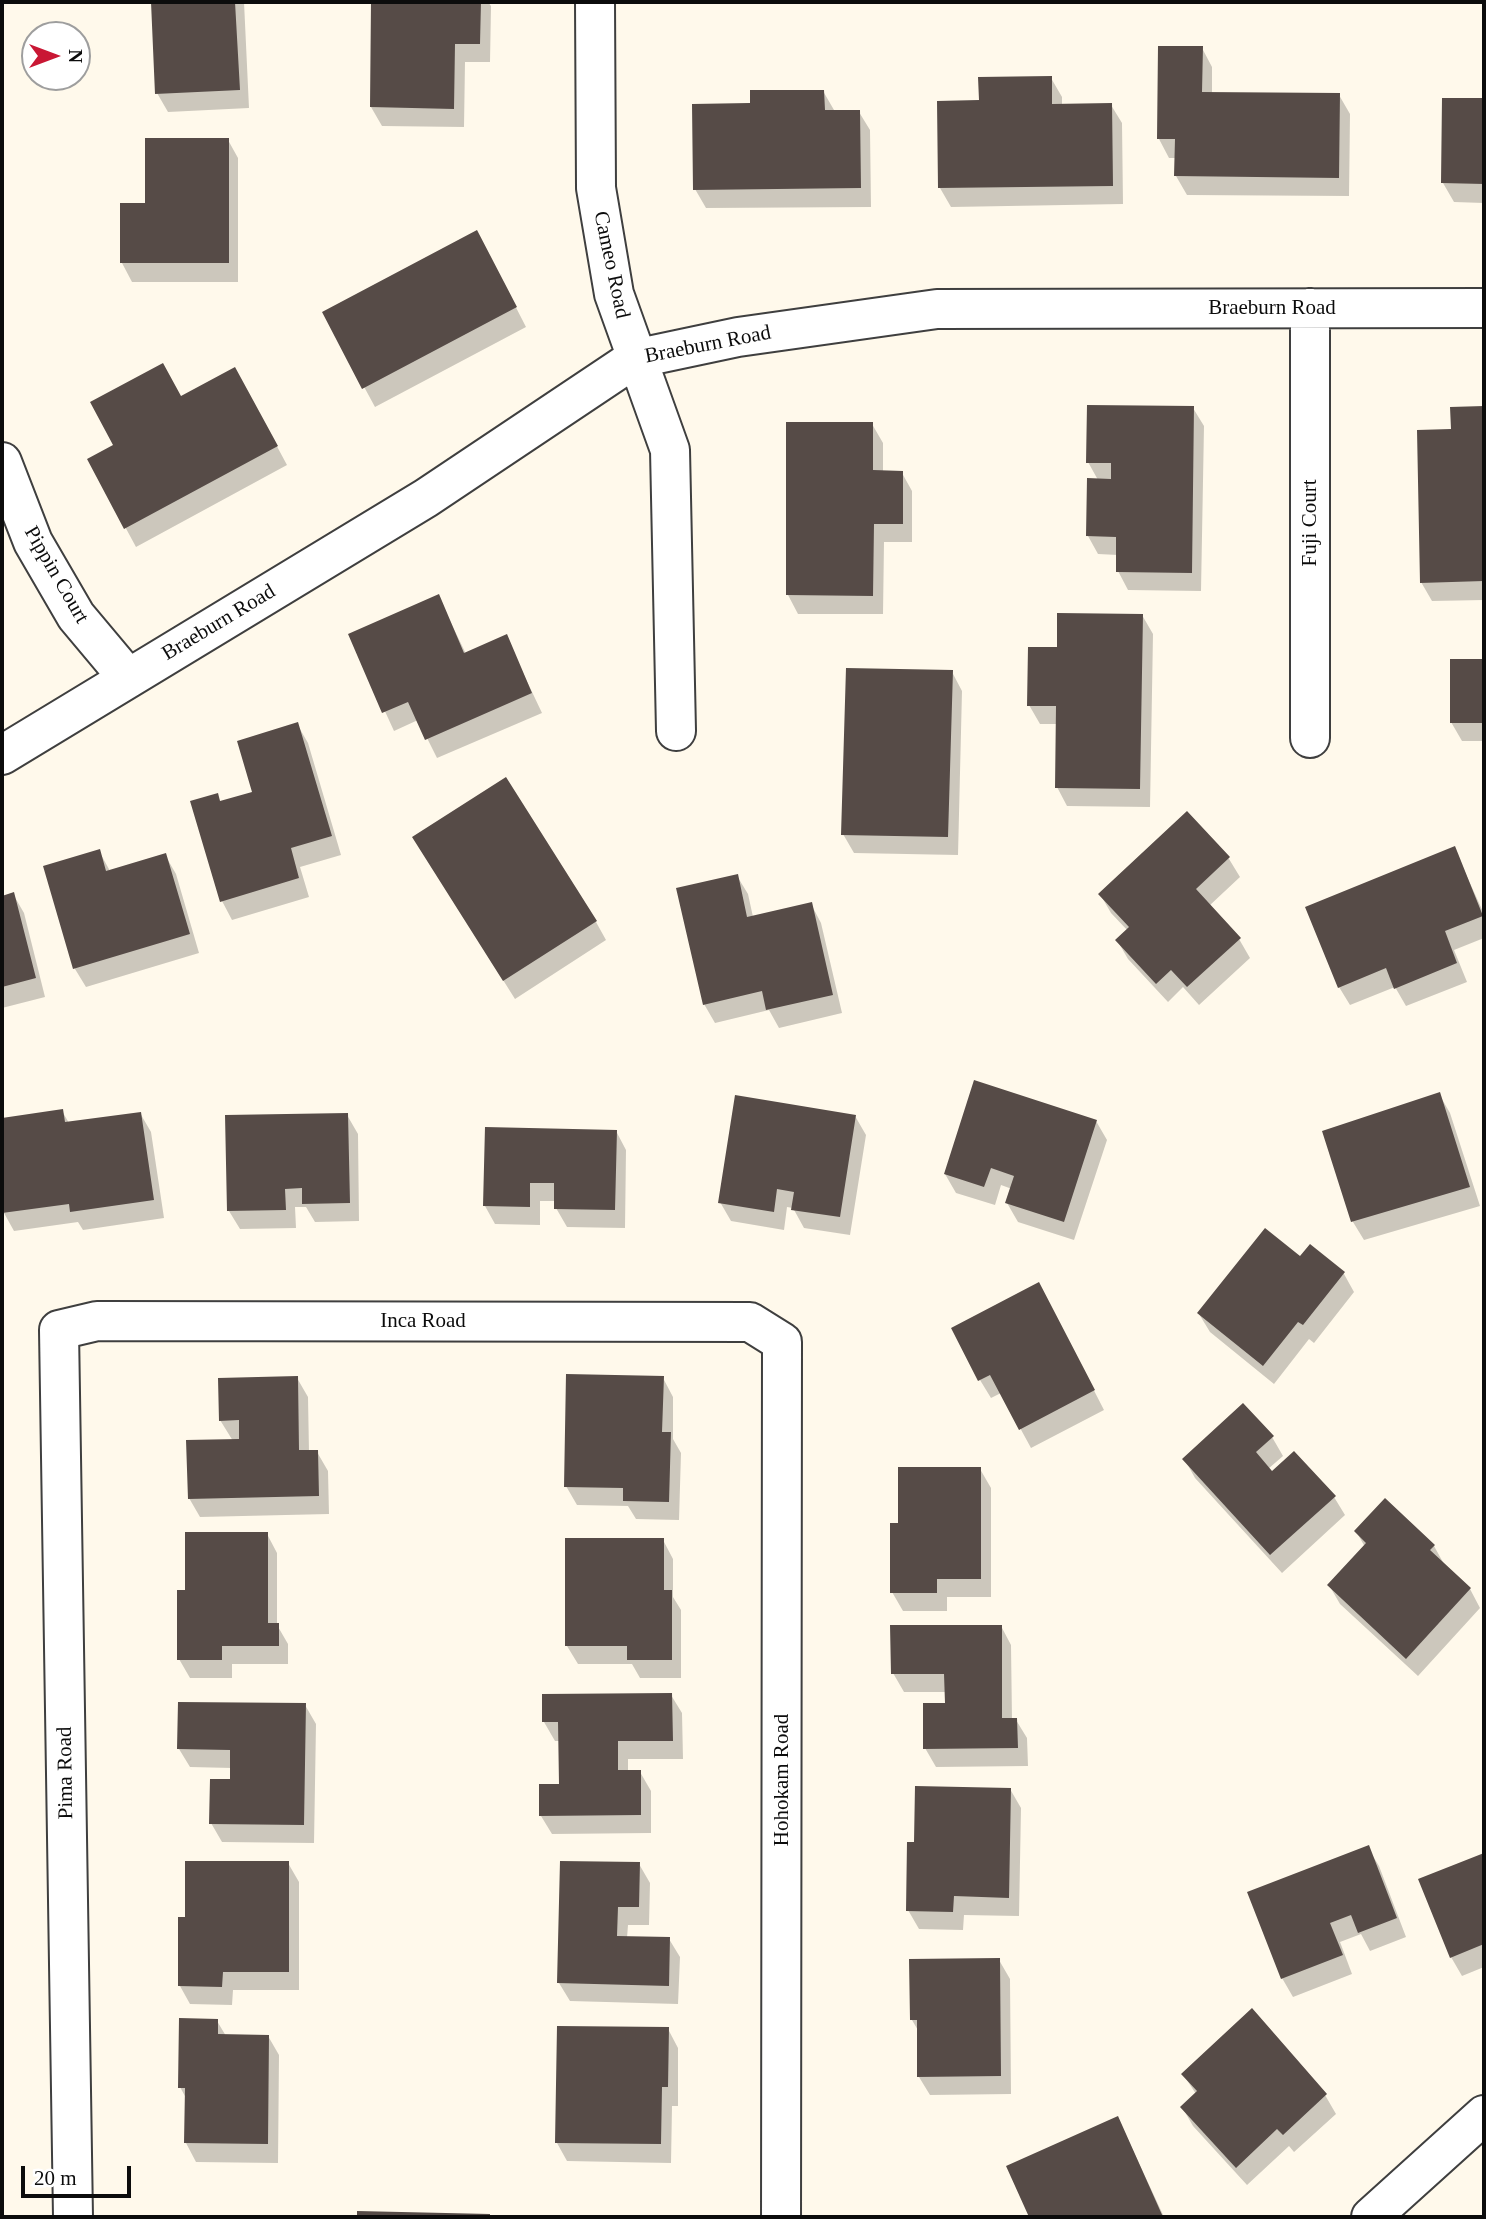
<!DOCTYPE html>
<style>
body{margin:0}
#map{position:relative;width:1486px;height:2219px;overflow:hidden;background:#fff9eb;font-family:Georgia,serif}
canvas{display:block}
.frame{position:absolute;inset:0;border:4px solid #0c0c0c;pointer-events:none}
.north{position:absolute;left:21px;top:21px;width:70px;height:70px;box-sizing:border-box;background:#fff;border:2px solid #9e9e9e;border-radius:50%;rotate:90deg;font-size:19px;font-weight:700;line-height:28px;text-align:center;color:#0c0c0c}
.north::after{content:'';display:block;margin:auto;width:24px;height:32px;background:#c91734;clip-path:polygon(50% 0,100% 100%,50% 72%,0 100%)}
.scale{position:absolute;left:21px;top:2166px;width:110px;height:32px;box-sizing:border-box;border:4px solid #0c0c0c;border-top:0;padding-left:9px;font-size:21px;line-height:24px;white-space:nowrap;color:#0c0c0c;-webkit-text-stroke:5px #fff;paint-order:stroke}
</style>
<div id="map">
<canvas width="1486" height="2219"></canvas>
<div class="frame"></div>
<div class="north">N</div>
<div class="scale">20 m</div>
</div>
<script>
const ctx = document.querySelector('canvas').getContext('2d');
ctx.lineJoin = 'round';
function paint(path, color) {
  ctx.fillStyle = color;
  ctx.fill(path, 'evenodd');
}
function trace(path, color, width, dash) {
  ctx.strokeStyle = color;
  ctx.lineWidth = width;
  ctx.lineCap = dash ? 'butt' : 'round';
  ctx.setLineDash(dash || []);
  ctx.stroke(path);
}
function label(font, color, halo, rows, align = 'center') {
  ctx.font = font + ' Georgia,serif';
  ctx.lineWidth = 7;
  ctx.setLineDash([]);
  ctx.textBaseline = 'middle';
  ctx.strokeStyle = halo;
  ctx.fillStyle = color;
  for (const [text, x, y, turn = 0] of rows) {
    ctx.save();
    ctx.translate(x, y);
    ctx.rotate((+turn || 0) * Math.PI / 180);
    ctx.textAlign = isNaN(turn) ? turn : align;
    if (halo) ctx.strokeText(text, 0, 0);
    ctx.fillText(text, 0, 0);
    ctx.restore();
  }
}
const shadow = new Path2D(`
 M153,2H244L249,108L168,112L157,93Z
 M373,2H488L491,6L490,62H465L464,127L382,126L371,107Z
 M1202,48L1212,67V94L1339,95L1350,114L1349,196L1187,195L1176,176V158H1169L1159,139Z
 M1051,78L1062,97V105H1111L1122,123L1123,204L951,207L940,188L981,102Z
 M823,91L834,110L859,112L870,130L871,207L706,208L695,189L752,105Z
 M1443,100H1484V203L1454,202L1443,183Z
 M228,140L238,158V282H132L122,263L147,205Z
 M487,251L526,327L375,407L324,313Z
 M245,387L287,465L136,547L89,460L115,446L181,398Z
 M1193,408L1204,426L1201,591L1128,590L1118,571V555L1098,554L1088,536L1098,480L1088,462Z
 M1484,408V600L1432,601L1421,582L1453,431L1452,409Z
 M872,424L883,443V472L902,473L912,491V542H884L883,614H798L788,595Z
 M438,596L466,654L506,637L542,713L437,758L418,720L394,731L350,635Z
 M1142,615L1153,634L1150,807L1067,806L1057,787V724H1040L1029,705L1058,649Z
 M1452,661H1484V741H1462L1451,722Z
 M952,672L962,691L958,855L854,853L843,834Z
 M297,724L308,743L341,855L300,867L309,897L232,920L222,901L217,795L221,803L255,793Z
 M1187,814L1229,859L1240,877L1209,906L1239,939L1250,958L1199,1005L1183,987L1168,1002L1128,959L1117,940L1128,931L1111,913L1100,894Z
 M1454,848L1484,914V938L1454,950L1467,982L1406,1006L1395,987L1350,1005L1339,987Z
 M99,851L110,871L165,855L176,874L199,953L86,987L75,969L45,867Z
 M425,856L596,922L606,940L515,999Z
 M737,876L748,894L753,917L811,904L821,923L842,1013L779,1028L769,1010L715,1023L704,1004Z
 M13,894L24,913L45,997L2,1008V897Z
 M1439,1094L1450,1113L1480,1206L1364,1240L1353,1222L1324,1132Z
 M62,1111L69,1123L140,1113L151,1132L164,1218L83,1230L78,1222L14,1231L4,1213L2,1201V1119Z
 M347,1115L358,1134L359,1221L315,1222L306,1207H295L296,1228L240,1229L229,1211Z
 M855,1116L866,1135L850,1235L804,1228L793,1208L787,1207L784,1230L731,1221L720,1202Z
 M1096,1121L1107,1140L1074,1240L1018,1222L1007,1203L1012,1189L1001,1185L995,1205L956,1193L945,1174Z
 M616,1131L626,1150L625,1228L567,1227L556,1208V1201H540V1225L495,1224L485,1206Z
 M1300,1259L1344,1274L1354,1292L1314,1343L1309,1339L1274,1384L1210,1332L1199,1314Z
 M1049,1303L1104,1410L1031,1448L1001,1393L991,1398L980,1380Z
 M297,1378L308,1397L309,1452H317L328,1471L329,1514L200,1517L189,1498L233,1441L220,1420Z
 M663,1378L673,1397V1439L681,1453L679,1520L636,1519L628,1506L577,1505L566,1486Z
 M1272,1437L1283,1456L1268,1469L1272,1473L1334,1497L1345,1515L1282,1573L1195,1478L1185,1460Z
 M980,1469L991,1488V1597H947V1611H903L892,1592L899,1525Z
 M1356,1531L1434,1546L1444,1564L1470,1589L1480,1608L1418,1676L1340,1604L1329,1585L1365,1547Z
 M267,1534L277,1553V1625L288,1644V1664H232V1678H190L179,1659L187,1592Z
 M663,1540L673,1559V1597L681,1610V1678H640L632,1664H578L567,1646Z
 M1001,1626L1011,1645L1012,1720H1016L1027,1738L1028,1766L936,1767L925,1748L947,1705L946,1692H904L893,1673Z
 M671,1695L682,1713L683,1759H628V1772H640L651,1791V1833L552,1834L541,1816L560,1786V1741H555L544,1722Z
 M305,1705L316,1724L314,1843L222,1842L211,1823L232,1781V1768L190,1767L179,1749Z
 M1010,1789L1021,1808L1019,1916L964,1915L963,1930L919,1929L908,1910L916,1844Z
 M1368,1848L1379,1866L1406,1937L1370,1951L1361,1934L1340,1942L1352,1974L1293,1997L1282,1978Z
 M1484,1855V1967L1462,1976L1451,1957L1421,1880Z
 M288,1863L299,1882V1990H233L232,2005L190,2004L180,1986L186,1918Z
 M639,1864L650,1883L649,1925H628L627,1938L669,1939L680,1957L678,2004L570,2001L559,1983Z
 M999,1960L1010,1979L1011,2094L930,2095L919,2077V2032L912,2020L911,1961Z
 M217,2021L226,2036H268L279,2055L278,2163L196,2162L186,2143V2098L180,2087Z
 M668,2029L678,2048V2106H672L671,2163L567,2161L557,2143Z
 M1183,2074L1325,2095L1336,2114L1294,2152L1289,2146L1247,2185L1193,2126L1182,2107L1196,2094Z
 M1118,2118L1164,2217H1031L1008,2167Z
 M359,2213L489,2216L490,2217H359Z`);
const building = new Path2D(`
 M151,2H235L240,90L155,94Z
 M371,2H481L480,44H455L454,109L370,107Z
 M1158,46H1203L1202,92L1340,93L1339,178L1174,176L1175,139H1157Z
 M1052,76V104L1112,103L1113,186L938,188L937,101L979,100L978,77Z
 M750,90H824L825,110H860L861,188L693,190L692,104L750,103Z
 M1442,98H1484V184L1441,183Z
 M145,138H229V263H120V203H145Z
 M477,230L517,307L362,389L322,312Z
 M163,363L181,396L235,367L278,446L124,529L87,459L113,445L90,402Z
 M1087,405L1194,406L1192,573L1116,572V537L1086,536L1087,478L1111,479V463H1086Z
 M1484,406V581L1420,583L1417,430L1451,429L1450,407Z
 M786,422H873V470L903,471V524H874L873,596L786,595Z
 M439,594L464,653L507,634L532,693L425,740L408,702L382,713L348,634Z
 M1057,613L1143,614L1140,789L1055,788L1056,706H1027L1028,647H1057Z
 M1450,659H1484V723H1450Z
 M846,668L953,670L948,837L841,835Z
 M298,722L332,836L291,848L299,878L220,902L190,801L218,793L220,801L252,792L237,741Z
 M506,777L597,921L503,981L412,837Z
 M1187,811L1230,857L1196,889L1241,938L1187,987L1171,970L1156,984L1115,940L1129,927L1098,894Z
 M1455,846L1483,916L1445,931L1457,963L1394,989L1386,968L1338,988L1305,907Z
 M100,849L106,871L166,853L190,934L73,969L43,866Z
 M738,874L747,917L812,902L833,995L766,1010L762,991L703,1005L676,888Z
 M14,892L36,978L2,987V896Z
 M974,1080L1097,1120L1064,1222L1005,1203L1014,1176L991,1168L984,1187L944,1174Z
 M1440,1092L1470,1187L1351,1222L1322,1131Z
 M735,1095L856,1115L840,1217L791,1210L794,1192L777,1189L774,1212L718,1203Z
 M63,1109L65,1122L141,1112L154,1200L70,1212L69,1204L2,1213V1118Z
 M348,1113L350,1203L302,1204V1188L285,1189L286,1210L227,1211L225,1115Z
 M485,1127L617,1130L615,1210L554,1209V1183H530V1207L483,1206Z
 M1265,1228L1300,1256L1310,1244L1345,1272L1303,1325L1298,1322L1263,1366L1197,1313Z
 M1039,1282L1095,1390L1019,1430L990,1375L978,1381L951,1328Z
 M566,1374L664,1376L662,1432H671L669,1502L623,1501V1488L564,1487Z
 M298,1376L299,1450H318L319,1496L188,1499L186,1440L239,1439V1420L219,1421L218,1378Z
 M1243,1403L1274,1436L1256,1452L1272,1471L1294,1451L1336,1496L1270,1555L1182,1459Z
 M898,1467H981V1579H937V1593H890V1523H898Z
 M1385,1498L1435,1545L1430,1550L1471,1588L1406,1659L1327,1585L1366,1543L1354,1531Z
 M185,1532H268V1623H279V1646H222V1660H177V1590H185Z
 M565,1538H664V1590H672V1660H627V1646H565Z
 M890,1625H1002V1718H1017L1018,1748L923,1749V1703H945L944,1674H891Z
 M672,1693L673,1741H618V1770H641V1815L539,1816V1784H559L558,1722H542V1694Z
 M178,1702L306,1703L304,1825L209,1824L210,1779H230V1750L177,1749Z
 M915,1786L1011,1788L1009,1898L954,1896L953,1912L906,1911L907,1842H914Z
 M1369,1845L1397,1918L1358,1933L1351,1915L1330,1923L1343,1955L1281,1979L1247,1892Z
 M1484,1853V1944L1450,1958L1418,1879Z
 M185,1861H289V1972H223L222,1987L178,1986V1917H185Z
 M560,1861L640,1862L639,1907H618L617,1936L670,1937L669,1986L557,1983Z
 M1000,1958L1001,2076L917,2077V2020H910L909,1959Z
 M1252,2008L1327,2094L1283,2135L1277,2129L1236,2168L1180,2107L1197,2091L1181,2074Z
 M179,2018L218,2019V2034L269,2035L268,2144L184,2143L185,2088H178Z
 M557,2026L669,2027L668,2087H662L661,2144L555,2143Z
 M1118,2116L1163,2217H1029L1006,2166Z
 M357,2211L490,2214V2217H357Z`);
const minor = new Path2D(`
 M595,2L596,188L614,294L670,450L676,731
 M1310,308V738
 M2,462L33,542L76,616L128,678
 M2,755L426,498L634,359L738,337L937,309L1484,308
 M73,2217L59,1330L97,1321L750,1322L782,1342L781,2217
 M1371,2217L1484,2115`);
const streetNames = [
 ["Cameo Road",611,265,78],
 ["Braeburn Road",1272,308],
 ["Braeburn Road",708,345,-11],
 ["Fuji Court",1310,523,-90],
 ["Pippin Court",56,575,60],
 ["Braeburn Road",219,623,-31],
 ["Inca Road",423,1321],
 ["Pima Road",66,1773,-91],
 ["Hohokam Road",782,1780,-90]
];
paint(shadow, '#0003');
paint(building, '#564b47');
trace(minor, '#3f3f3f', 42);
trace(minor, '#fff', 38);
label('21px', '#0c0c0c', '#fff', streetNames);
</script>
